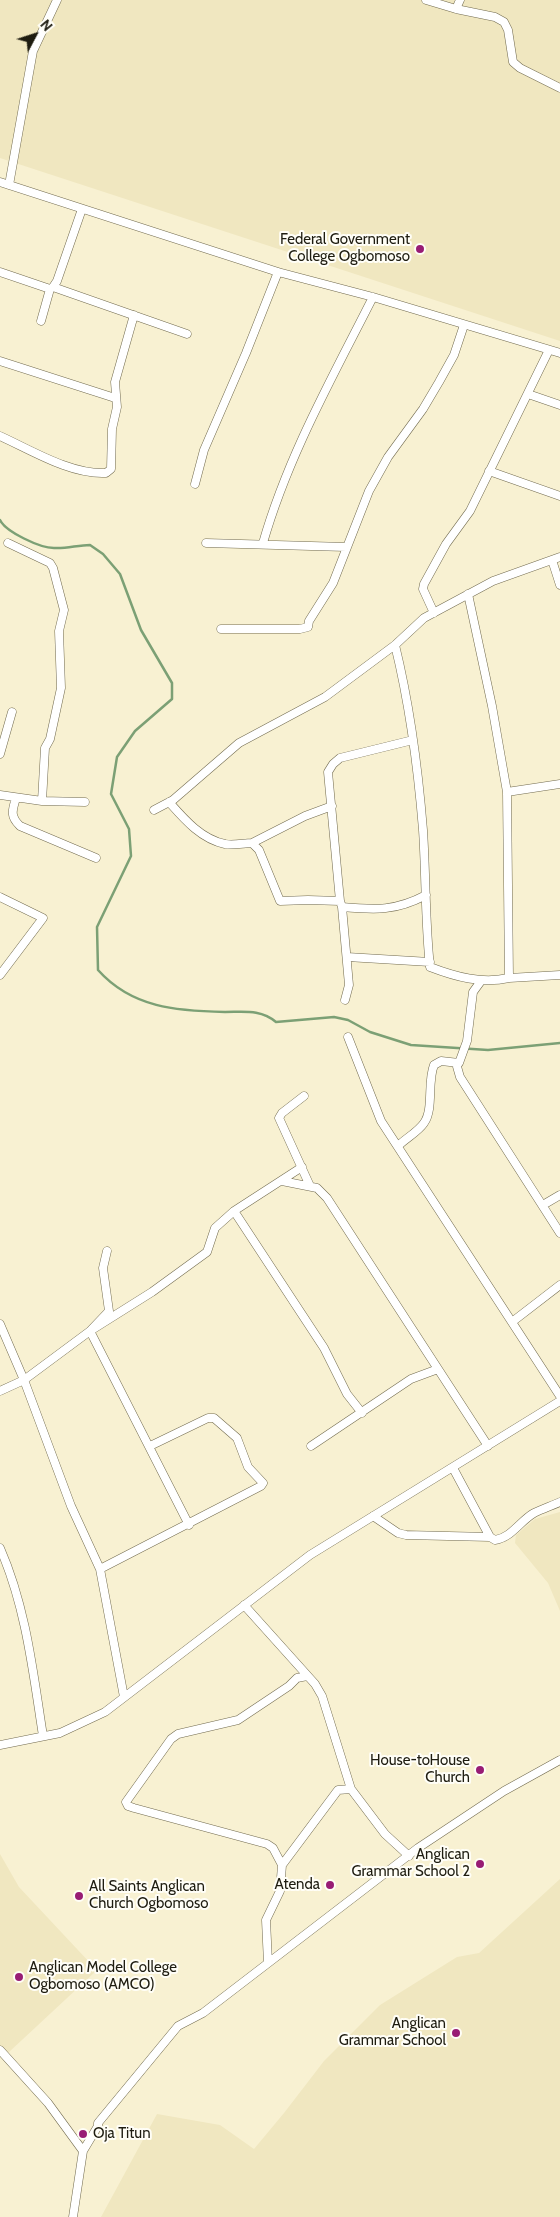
<!DOCTYPE html>
<style>
body{margin:0}
#map{position:relative;width:560px;height:2217px;overflow:hidden;background:#f8f1d2;font-family:Cabin,sans-serif}
canvas{display:block}
.north{position:absolute;left:10px;top:10px;width:50px;height:50px;-webkit-text-stroke:4px #fffef7;paint-order:stroke;rotate:50deg;font-size:14px;font-weight:700;line-height:20px;text-align:center;color:#1e1c10}
.north::after{content:'';display:block;margin:auto;width:18px;height:22px;background:#1e1c10;clip-path:polygon(50% 0,100% 100%,50% 72%,0 100%)}
</style>
<div id="map">
<canvas width="560" height="2217"></canvas>
<div class="north">N</div>
</div>
<script>
const ctx = document.querySelector('canvas').getContext('2d');
ctx.lineJoin = 'round';
function paint(path, color) {
  ctx.fillStyle = color;
  ctx.fill(path, 'evenodd');
}
function trace(path, color, width, dash) {
  ctx.strokeStyle = color;
  ctx.lineWidth = width;
  ctx.lineCap = dash ? 'butt' : 'round';
  ctx.setLineDash(dash || []);
  ctx.stroke(path);
}
function label(font, color, halo, rows, align = 'center') {
  ctx.font = font + ' Cabin,sans-serif';
  ctx.lineWidth = 4;
  ctx.setLineDash([]);
  ctx.textBaseline = 'middle';
  ctx.strokeStyle = halo;
  ctx.fillStyle = color;
  for (const [text, x, y, turn = 0] of rows) {
    ctx.save();
    ctx.translate(x, y);
    ctx.rotate((+turn || 0) * Math.PI / 180);
    ctx.textAlign = isNaN(turn) ? turn : align;
    if (halo) ctx.strokeText(text, 0, 0);
    ctx.fillText(text, 0, 0);
    ctx.restore();
  }
}
const built = new Path2D(`
 M0,0H560V341L0,158Z
 M560,1512V1611L548,1583L515,1543L516,1535L535,1519Z
 M0,1854L19,1887L92,1965L95,1972L8,2053L0,2047Z
 M560,1879V2217H101L157,2114L220,2125L254,2149L284,2113L324,2061L380,2005L457,1957L479,1953Z`);
const stream = new Path2D(`
 M0,520C6,532 40,548 54,548C66,549 78,545 90,545L103,554L120,574L141,630L172,683V699L135,731L117,757L111,794L129,829L131,856L97,927L98,970C132,1008 177,1011 225,1012C244,1012 261,1009 276,1022L334,1017L348,1020L370,1032L411,1045L488,1050L560,1043`);
const street = new Path2D(`
 M426,0L456,9L495,17L504,22L508,30L513,62L520,68L560,88
 M456,9L460,0
 M0,182L278,272L373,297L560,353
 M9,185L33,51L57,0
 M0,272L50,289L53,287L187,334
 M53,287L57,281L82,209
 M41,321L50,289
 M0,361L115,398
 M528,394L560,405
 M0,436C31,450 71,475 106,473L111,469L112,429L117,407L115,382L134,315
 M489,471L560,496
 M195,484L204,450L246,353L278,272
 M8,543L50,563L53,568L64,610L59,631L61,688L50,739L45,748L42,801
 M206,543L346,547
 M263,543C288,456 332,378 373,297
 M552,560L560,585
 M434,613L423,589L424,584L446,544L470,511L549,350
 M221,629H300L308,627L309,621L333,583L369,491L388,457L423,409L439,382L454,355L464,325
 M395,645C410,706 418,768 423,830C426,875 425,921 430,967C456,977 482,984 509,978L507,792L492,706L468,594
 M0,754L12,712
 M507,792L560,784
 M0,795L42,801L85,802
 M16,798C12,811 10,816 20,826L96,858
 M169,802C184,819 201,839 225,844C233,846 244,843 252,843
 M332,806L305,816L252,843L259,850L280,901L308,900L340,901L342,907C376,910 396,911 426,895
 M154,810L173,800L239,743L325,697L395,645L424,618L493,581L560,557
 M0,897L43,918L0,975
 M340,901L328,772L333,764L340,758L413,740
 M342,907L349,985L345,1000
 M347,957L430,962
 M509,978L560,975
 M348,1037L381,1121L560,1396
 M456,1063L460,1077L560,1233
 M304,1096L282,1113L279,1118L310,1186
 M398,1146C406,1138 418,1132 424,1123C434,1109 427,1082 434,1065L441,1061L459,1063L467,1041L473,992L481,981
 M282,1181L317,1188L327,1198L488,1446
 M543,1205L560,1195
 M234,1211L324,1348L347,1394L362,1413
 M107,1251L103,1268L109,1311L90,1331L189,1525
 M512,1322L560,1285
 M0,1324L24,1380L71,1506L100,1569L124,1697
 M0,1391L24,1380L90,1331L152,1292L207,1252L215,1228L234,1211L302,1167
 M311,1446L411,1379L438,1369
 M453,1468L490,1537L495,1540C511,1538 520,1521 534,1513C542,1509 551,1506 560,1502
 M373,1516L398,1533L406,1535L490,1537
 M0,1548C26,1607 33,1672 43,1736
 M100,1569L261,1486L263,1483L248,1467L237,1438L214,1418H208L150,1446
 M244,1605L315,1684L322,1696L351,1789L385,1834L409,1856
 M0,1745L60,1733L105,1712L310,1555L560,1401
 M282,1865L338,1790L351,1789
 M268,1963L266,1920L280,1891L282,1865L273,1848L267,1844L134,1808L128,1806L126,1802L171,1739L178,1734L238,1720L289,1686L297,1678L307,1676
 M0,2050L48,2103L83,2151
 M73,2217L83,2151L98,2126V2123L178,2026L203,2013L418,1848L504,1791L560,1760`);
const markers = [
 [420,249,5,"#981c74"],
 [480,1770,5,"#981c74"],
 [480,1864,5,"#981c74"],
 [330,1885,5,"#981c74"],
 [79,1896,5,"#981c74"],
 [19,1977,5,"#981c74"],
 [456,2033,5,"#981c74"],
 [83,2134,5,"#981c74"]
];
const poiNames = [
 ["Federal Government",410,240],
 ["College Ogbomoso",410,257],
 ["House-toHouse",470,1761],
 ["Church",470,1778],
 ["Anglican",470,1855],
 ["Grammar School 2",470,1872],
 ["Atenda",320,1885],
 ["All Saints Anglican",89,1887,"left"],
 ["Church Ogbomoso",89,1904,"left"],
 ["Anglican Model College",29,1968,"left"],
 ["Ogbomoso (AMCO)",29,1985,"left"],
 ["Anglican",446,2024],
 ["Grammar School",446,2041],
 ["Oja Titun",93,2134,"left"]
];
paint(built, '#f0e7c0');
trace(stream, '#7ca075', 2.5);
trace(street, '#726b4f', 9);
trace(street, '#fff', 8);
for (const [x, y, r, color] of markers) {
  const dot = new Path2D();
  dot.arc(x, y, r, 0, 2 * Math.PI);
  ctx.fillStyle = color;
  ctx.fill(dot);
  trace(dot, '#fffef7', 2);
}
label('15px', '#1e1c10', '#fffef7', poiNames, 'right');
</script>
